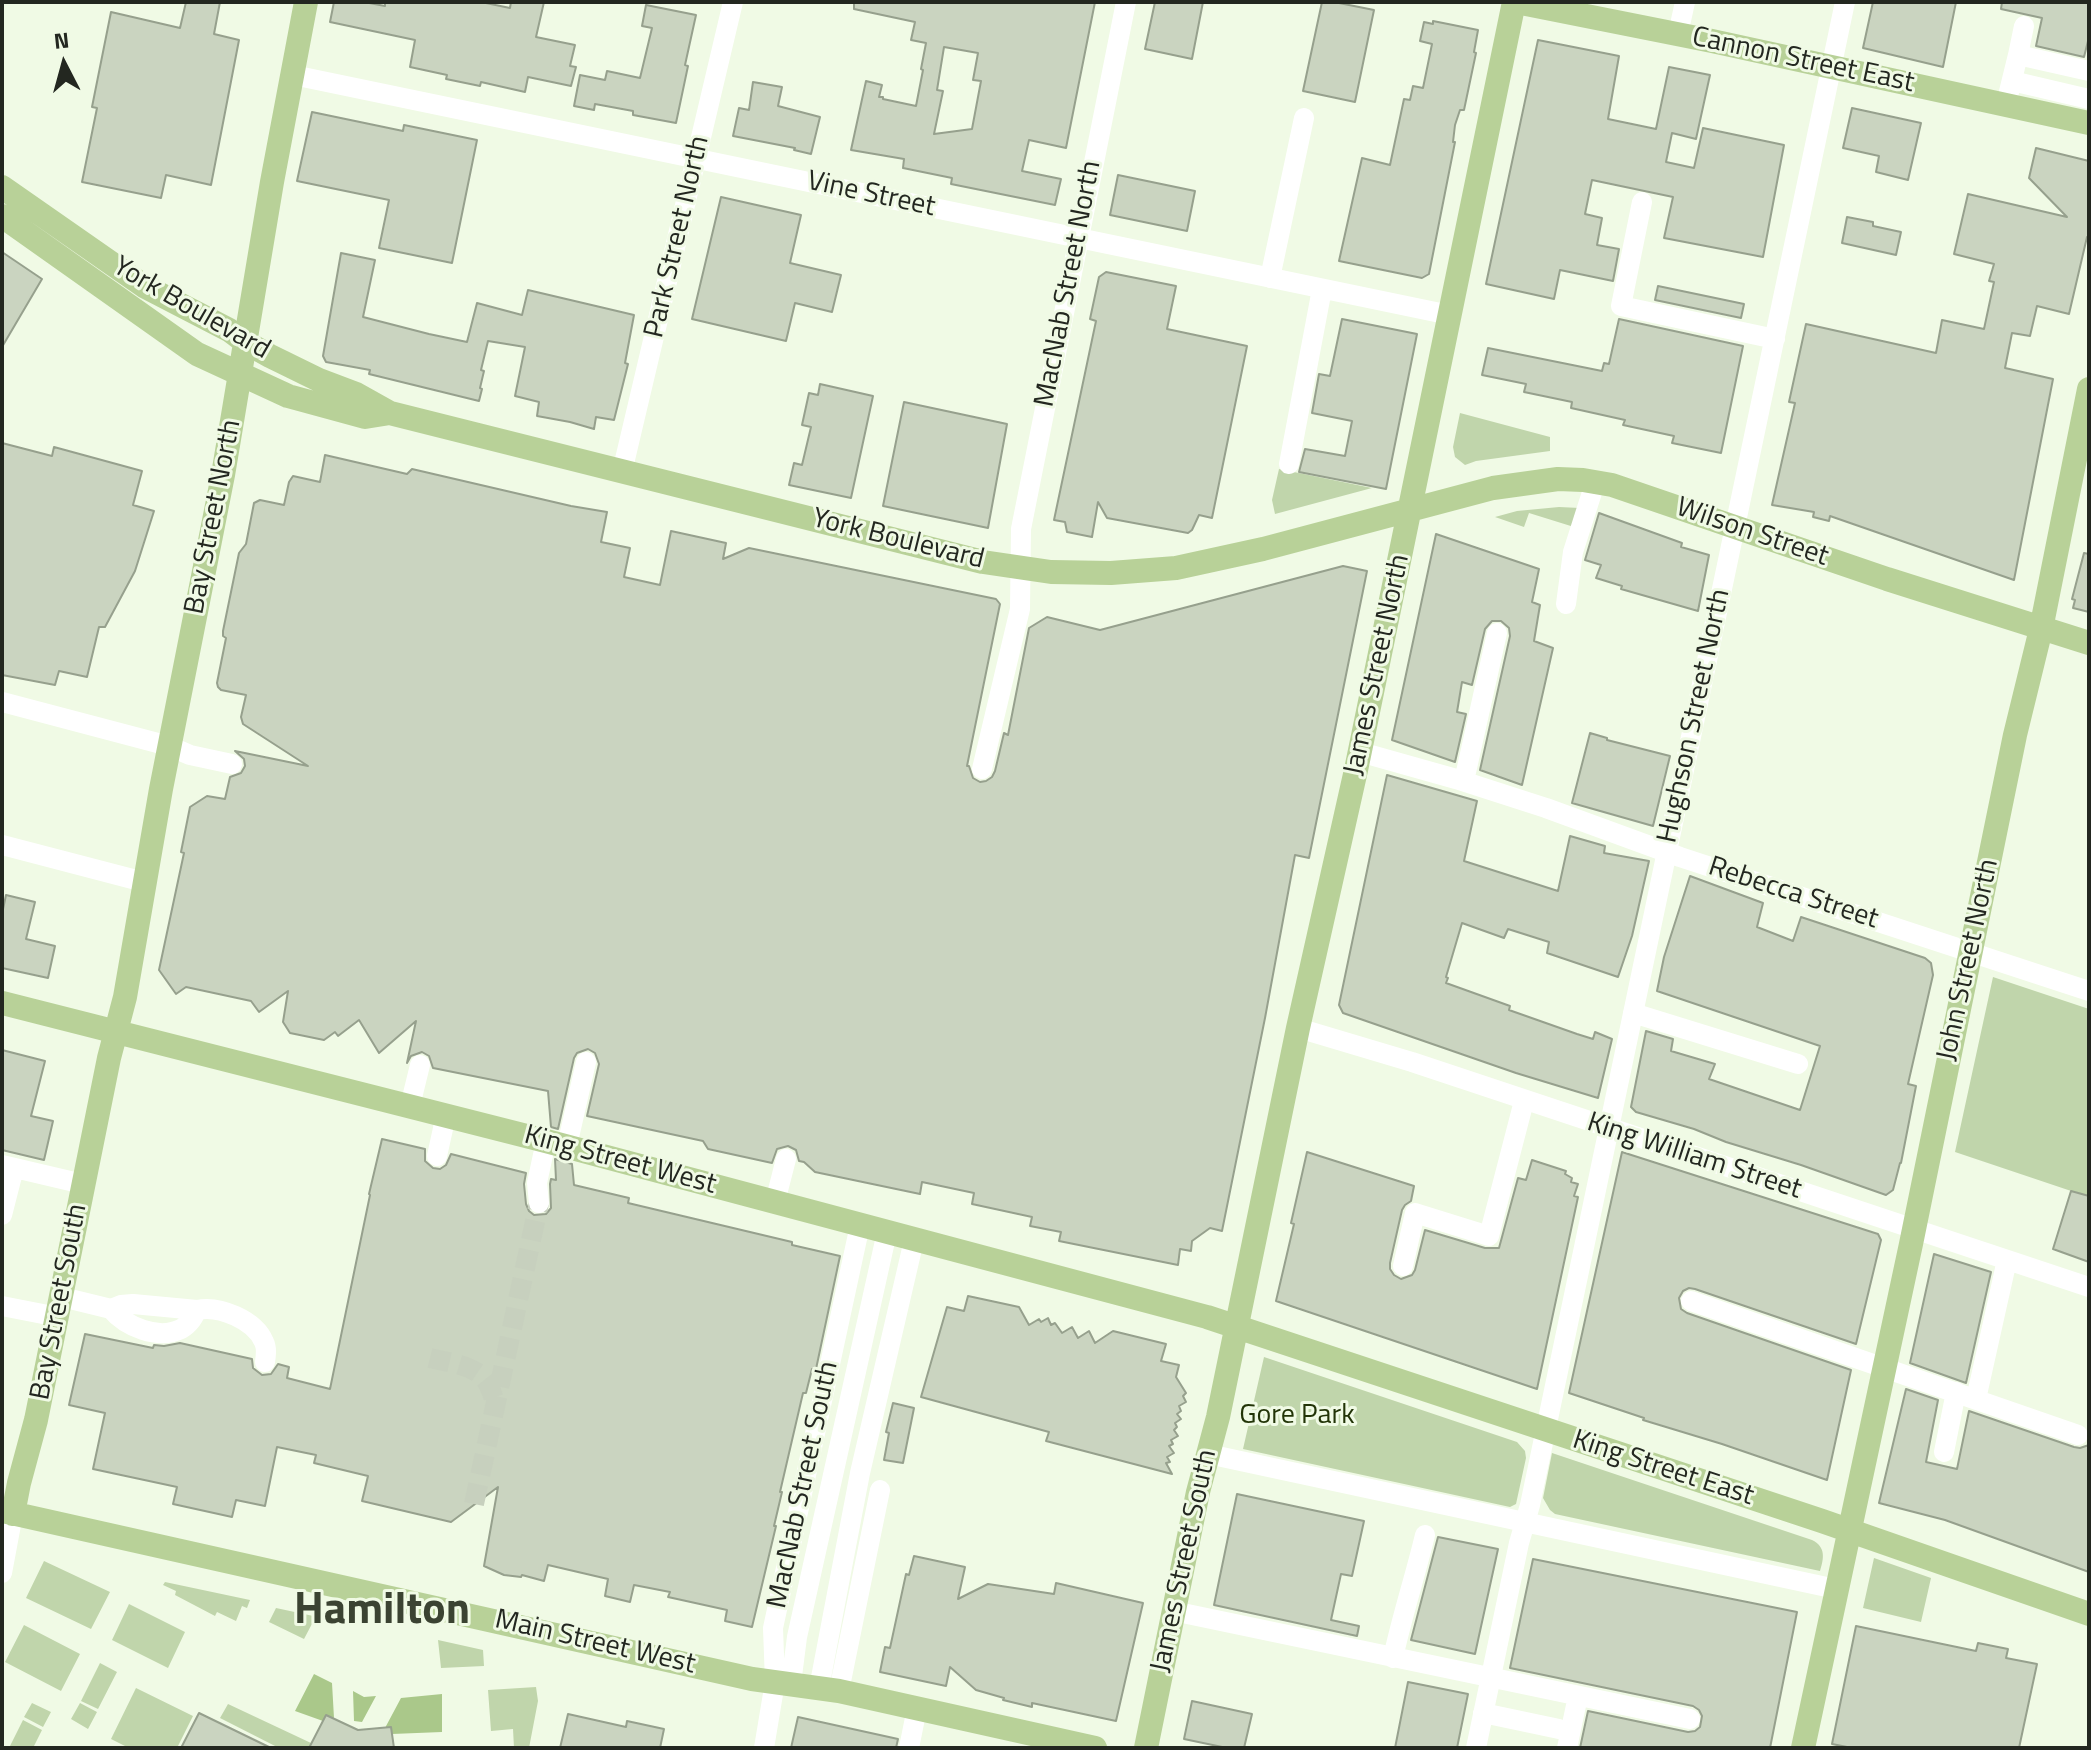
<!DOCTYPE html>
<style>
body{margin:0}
#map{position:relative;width:2091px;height:1750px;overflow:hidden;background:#f0fae5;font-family:"Titillium Web",sans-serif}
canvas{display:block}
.frame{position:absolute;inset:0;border:4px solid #232720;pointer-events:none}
.north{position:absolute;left:24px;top:24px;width:80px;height:80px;-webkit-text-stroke:6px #f0fae5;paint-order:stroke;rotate:354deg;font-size:22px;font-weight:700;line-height:32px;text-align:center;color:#232720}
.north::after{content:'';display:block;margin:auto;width:28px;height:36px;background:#232720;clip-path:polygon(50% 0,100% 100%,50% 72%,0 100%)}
</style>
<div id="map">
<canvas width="2091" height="1750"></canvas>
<div class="frame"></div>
<div class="north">N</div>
</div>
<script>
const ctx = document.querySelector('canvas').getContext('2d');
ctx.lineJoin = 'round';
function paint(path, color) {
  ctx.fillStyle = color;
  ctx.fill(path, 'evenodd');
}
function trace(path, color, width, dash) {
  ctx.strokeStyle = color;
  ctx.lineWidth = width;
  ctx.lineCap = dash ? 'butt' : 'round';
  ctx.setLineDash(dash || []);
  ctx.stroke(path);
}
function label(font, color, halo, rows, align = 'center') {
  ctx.font = font + ' "Titillium Web",sans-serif';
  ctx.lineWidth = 6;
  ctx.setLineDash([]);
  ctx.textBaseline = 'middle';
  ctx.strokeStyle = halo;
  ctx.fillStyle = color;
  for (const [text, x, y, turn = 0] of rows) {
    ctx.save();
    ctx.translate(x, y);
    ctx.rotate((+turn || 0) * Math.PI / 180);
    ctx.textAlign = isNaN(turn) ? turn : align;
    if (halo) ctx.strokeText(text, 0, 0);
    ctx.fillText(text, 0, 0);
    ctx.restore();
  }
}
const green = new Path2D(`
 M1460,413L1550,437V451L1476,461L1465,465L1455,457L1453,447Z
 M1279,469L1372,488L1275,514L1272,500Z
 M1559,507L1580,508L1574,527L1529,513L1524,527L1495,517L1517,511Z
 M1993,977L2089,1009V1197L1955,1152Z
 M1264,1357L1517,1442L1525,1451L1526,1458L1516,1504L1510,1507L1243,1449Z
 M1552,1453L1812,1540C1826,1547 1824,1558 1820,1571L1555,1514L1550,1510L1543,1498Z
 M1874,1558L1931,1578L1921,1622L1863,1608Z
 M44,1561L110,1592L91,1629L26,1598Z
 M165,1582L250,1600L247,1608L242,1606L236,1621L217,1612L215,1616L175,1595L176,1591L163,1585Z
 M129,1604L185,1632L168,1668L112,1640Z
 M276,1608L318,1617L314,1620L304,1639L269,1622Z
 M24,1625L80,1654L61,1691L5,1662Z
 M438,1640L483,1650L484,1666L441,1668Z
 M100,1663L117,1672L98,1709L81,1701Z
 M536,1687L538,1701L529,1748H514L513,1729L491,1731L488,1690Z
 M136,1688L193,1716L177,1748H129L111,1739Z
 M32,1703L51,1712L43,1727L24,1717Z
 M80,1703L97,1712L88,1729L71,1719Z
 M228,1704L311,1743L309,1748H279L220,1718Z
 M23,1720L42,1730L33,1748H9Z`);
const water = new Path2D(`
 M314,1674L332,1683L334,1718L326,1715L323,1721L295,1711Z
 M353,1691L364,1697L376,1696L362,1722L354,1721Z
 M442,1694V1732L392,1734L391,1728H385L401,1698Z`);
const building = new Path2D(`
 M186,2H220L214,34L239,40L211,185L166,175L161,198L82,182L97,108L92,107L111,12L180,28Z
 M334,2H364L385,6V2H481L510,8L511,2H544L536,37L575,45L570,66L576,67L571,86L528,77L525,92L481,82L480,86L446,79L447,75L410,67L415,40L330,22Z
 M854,2H1095L1066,148L1029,140L1022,171L1061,179L1055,205L951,184L952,178L903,168L904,159L851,150L866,81L882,85L879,97H883V99L916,106L923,70L921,69L926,43L911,40L915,22L854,9ZM944,47L978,53L973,80L981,81L972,129L934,134L943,91L937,90Z
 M1155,2H1203L1192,59L1145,49Z
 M1322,2H1334L1374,10L1355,102L1303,91Z
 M1873,2H1956L1943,67L1863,48Z
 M2002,2H2089V37L2084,57L2036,46L2042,18L2001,9Z
 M646,5L696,15L685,65L688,66L676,123L633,115V111L595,104L594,110L574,106L580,75L605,80L607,71L640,78L652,28L642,26Z
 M1433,21L1478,30L1474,52L1476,53L1464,110H1460L1455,125L1453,142H1455L1429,274L1422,278L1339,261L1362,158L1390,165L1404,99L1410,100L1413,86L1423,88L1432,44L1420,41L1424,22L1433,24Z
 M1538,40L1619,56L1608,119L1656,129L1669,67L1710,75L1696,139L1672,133L1666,162L1694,168L1703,128L1784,145L1763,257L1664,238L1673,197L1592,180L1585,214L1602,218L1597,245L1619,249L1613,281L1560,270L1554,299L1486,284Z
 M753,82L782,87L778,106L820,117L811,154L794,150L795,148L733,136L739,108L749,110Z
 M1852,108L1921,123L1908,180L1876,172L1879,156L1843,148Z
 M312,112L403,131L404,125L477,140L452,263L379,248L389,200L297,181Z
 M2036,148L2089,161V239L2087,237L2069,314L2037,306L2030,336L2012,333L2005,368L2053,379L2014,580L1830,516L1829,521L1813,517L1814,512L1772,505L1795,403L1789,402L1806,324L1936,353L1942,320L1984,329L1994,282L1989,281L1994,264L1954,254L1968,194L2067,217L2029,178Z
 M1118,175L1195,191L1187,231L1110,215Z
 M721,197L801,215L790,263L841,275L832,312L795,303L786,341L692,319Z
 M1847,217L1873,222V226L1901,232L1896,255L1842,243Z
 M2,252L42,279L2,347Z
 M341,253L375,260L363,317L429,334L467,342L477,303L522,315L528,290L634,315L625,363L628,364L614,420L596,417L594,429L570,422L537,416L539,402L515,396L525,347L488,341L481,370L484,371L480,388L482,389L479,401L369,374L370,370L326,362L323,356Z
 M1106,272L1176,286L1167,329L1247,346L1212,518L1199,515L1192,530L1188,533L1107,518L1098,502L1092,537L1067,532L1065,522L1054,520L1096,321L1090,319L1099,277Z
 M1658,286L1744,304L1741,318L1655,300Z
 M1342,319L1417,334L1386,489L1299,472L1305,449L1345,456L1352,421L1312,413L1319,374L1330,376Z
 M1619,319L1743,346L1721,453L1672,443L1674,436L1623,425L1625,420L1571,408L1572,402L1524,392L1526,384L1482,375L1488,348L1602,371L1604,363L1609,364Z
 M820,384L873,396L851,498L789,485L794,463L802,465L811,427L802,425L809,393L818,395Z
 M904,402L1007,424L988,528L883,506Z
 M2,443L52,456L54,447L142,471L133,505L154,511L135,571L105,627H99L87,677L59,671L55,685L2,675Z
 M325,455L407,474L412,469L571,506L607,512L601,542L630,548L624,577L660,585L671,531L726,543L723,559L749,548L996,599L1000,604L967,766H969L973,778L980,782L986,781L992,777L995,771L1004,733L1008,735L1029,628L1047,617L1100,630L1343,566L1367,571L1309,858L1295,855L1265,1018L1222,1231L1210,1228L1192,1241L1191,1251L1180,1249L1178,1265L1059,1241L1061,1232L1030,1226L1032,1217L972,1204L974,1193L922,1182L920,1194L815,1172L804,1162L799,1161L796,1150L788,1146L777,1149L772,1163L708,1149L703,1141L587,1116L599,1064L595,1053L588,1049L577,1053L574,1058L558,1129L551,1127L548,1091L433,1068L429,1056L422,1052L411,1056L407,1063L416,1021L379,1053L359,1020L338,1036L335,1032L324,1040L290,1033L283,1022L288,991L259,1012L251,1001L186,987L176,994L159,970L184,853L181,852L190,807L207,796L225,799L230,777L241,773L245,766L244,759L235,751L308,766L243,724L241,717L246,695L221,690L218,687L217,683L226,638L223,636V631L239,553L246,544L254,503L260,500L284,505L289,482L293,476L320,482Z
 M1599,513L1682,543L1681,547L1709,555L1698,611L1621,589L1622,586L1596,578L1601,565L1585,560Z
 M1436,534L1539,569L1532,602L1540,605L1534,641L1553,648L1522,785L1480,770L1510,636L1509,628L1501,621H1492L1485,629L1472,685L1462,682L1457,712L1466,714L1455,762L1392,740Z
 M2084,553L2089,554V612L2073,608L2075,600L2072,599Z
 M1590,733L1607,738V740L1670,756L1653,826L1572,803Z
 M1387,775L1477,801L1464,861L1558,891L1570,836L1605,846L1604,853L1649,861L1632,936L1618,977L1547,953L1549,942L1508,929L1504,938L1462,923L1446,977L1448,978L1446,983L1510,1006L1509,1010L1577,1034L1593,1039L1595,1032L1612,1039L1598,1098L1516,1073L1343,1013L1339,1005Z
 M1690,876L1763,903L1757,927L1793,941L1801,917L1925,958L1931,963L1933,975L1908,1084L1916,1086L1901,1163H1900L1893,1190L1886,1195L1801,1165L1726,1142L1694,1129L1636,1112L1631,1107L1646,1031L1673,1039L1671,1051L1715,1064L1709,1079L1800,1110L1820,1046L1657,991L1664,957Z
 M6,895L35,902L26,939L55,946L48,978L2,968V914Z
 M2,1050L45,1061L31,1116L53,1121L44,1160L2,1150Z
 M382,1139L425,1149V1161L433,1168L440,1169L446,1165L451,1154L526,1173L524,1184L526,1204L529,1211L534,1215L546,1214L551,1208L550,1184L551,1179L556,1180L555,1159L572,1164L574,1185L629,1198L628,1203L792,1242V1245L840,1256L816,1369H812L806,1393H803L793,1436L780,1492H782L774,1526H776L752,1627L725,1621L727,1610L668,1597L670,1592L634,1585L630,1602L605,1596L608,1579L548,1565L544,1581L522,1575L521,1577L504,1575L484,1566L498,1487L451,1522L362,1501L368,1476L314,1463L316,1455L277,1447L265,1506L236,1500L232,1517L173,1504L177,1487L93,1469L105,1413L69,1405L85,1334L153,1348L154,1345L164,1346L180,1343L252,1359L253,1368L262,1375L271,1374L278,1364L289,1367L287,1378L330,1389L370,1195L369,1194Z
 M1307,1152L1414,1186L1411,1201L1405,1205L1402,1210L1390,1263V1269L1394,1275L1401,1279L1412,1275L1415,1270L1425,1230L1485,1248H1499L1518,1178L1526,1180L1532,1160L1566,1171L1565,1174L1572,1178L1571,1182L1578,1184L1574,1196L1578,1197L1537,1389L1276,1301L1294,1224L1291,1223Z
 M1622,1152L1878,1234L1881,1240L1856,1344L1695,1289L1689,1288L1683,1291L1679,1298L1681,1309L1687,1313L1851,1370L1827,1480L1722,1444L1643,1420L1644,1418L1569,1393Z
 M2071,1191L2089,1196V1262L2053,1249Z
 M1934,1254L1991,1272L1966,1383L1910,1363Z
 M968,1296L1019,1307L1029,1325L1039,1319L1041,1322L1048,1318L1051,1325L1055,1323L1062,1333L1072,1327L1078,1338L1089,1331L1095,1343L1113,1331L1166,1344L1161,1361L1179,1365L1176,1377L1186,1393L1183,1396L1186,1402L1179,1406L1181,1411L1177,1414L1181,1419L1175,1423L1177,1427L1174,1430L1178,1436L1171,1440L1173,1444L1169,1446L1174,1453L1167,1457L1170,1462L1166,1463L1172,1474L1046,1441L1049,1432L921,1397L947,1307L964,1311Z
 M1906,1389L1938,1400L1926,1462L1957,1469L1969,1411L2074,1447L2080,1448L2089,1445V1572L1945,1520L1879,1503Z
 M893,1403L914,1408L903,1463L884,1460L889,1433L886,1432Z
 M1237,1494L1364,1521L1352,1576L1341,1574L1331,1620L1359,1626L1357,1636L1214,1605Z
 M1438,1537L1498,1549L1475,1654L1411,1640Z
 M914,1556L965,1567L958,1599L988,1584L1054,1594L1056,1583L1143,1603L1116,1721L1032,1703V1707L1003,1700L1004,1698L976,1690L950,1667L946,1686L880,1672L885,1647L890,1648L906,1574L909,1575Z
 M1533,1559L1797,1612L1770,1748H1580L1588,1711L1688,1732L1695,1731L1700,1727L1702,1716L1699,1710L1693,1706L1510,1668Z
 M1856,1626L1976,1651L1978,1643L2008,1649L2006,1658L2037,1664L2019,1748H1852L1832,1744Z
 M1408,1682L1468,1694L1457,1748H1395Z
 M1192,1701L1252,1714L1244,1748H1227L1184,1739Z
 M199,1713L271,1748H181Z
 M568,1714L626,1727L627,1721L664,1729L660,1748H560Z
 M326,1715L358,1730L391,1727L394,1748H309Z
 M798,1717L898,1739L896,1748H791Z`);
const minorTunnel = new Path2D(`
 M430,1358C450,1363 479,1365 489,1386C492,1392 494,1399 496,1406
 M474,1504L539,1203`);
const minor = new Path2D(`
 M1678,34L1685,2
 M2018,55L2024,26
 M293,75L1450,315
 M2012,81L2089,99
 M2006,104L2018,55L2089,71
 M1642,202L1621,306L1775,339
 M1270,278L1304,118
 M1289,464L1322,289
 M622,472L733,2
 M1566,604L1573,552L1595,483
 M2,702L169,746L190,755L232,764
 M1360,752L1456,779L1546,808L1680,857L2089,991
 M982,769L1020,609L1021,529L1126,2
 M1464,781L1497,633
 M2,845L144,882
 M1633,1013L1798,1064
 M1298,1028L1412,1062L2089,1287
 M410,1106L420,1065
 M567,1146L586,1062
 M437,1156L446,1115
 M2,1165L83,1184
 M775,1202L786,1159
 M539,1203L537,1183L546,1141
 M2,1215L14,1168
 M1403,1266L1415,1213L1489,1236L1524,1101
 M62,1297L111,1309L121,1305L133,1304L197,1310C193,1318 189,1325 181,1329C158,1340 126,1327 111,1309
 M1691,1301L2078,1435
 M2,1306L58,1317
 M197,1310C219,1305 255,1320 264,1342C267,1348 266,1355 265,1362
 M1976,1399L2007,1260
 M1944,1452L1956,1392
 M1208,1454L1836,1589
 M2,1573L13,1514
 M1173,1611L1690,1719
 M1393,1658C1402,1616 1415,1577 1425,1535
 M791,1684L797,1637L887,1232
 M819,1688L860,1473L914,1240
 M839,1691L880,1490
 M1483,1713L1559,1729
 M764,1748L775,1682L773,1628L860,1225
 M909,1748L917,1708
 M1476,1748L1519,1543L1530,1505L1845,2
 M1567,1748L1578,1696`);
const major = new Path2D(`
 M1516,2L1712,41L2089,123
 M2,187L144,286L229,330L245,342L270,356L319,380L356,394L390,413L983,562L1051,572L1111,573L1176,568L1263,549L1493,488L1558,479L1583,480L1612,485L1887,579L2089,643
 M2,216L197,354L288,396L365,417L390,413
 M2,1003L546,1141L1207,1317L1822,1521L2089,1614
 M2,1511L752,1679L839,1691L1095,1748
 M13,1514L19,1483L36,1420L109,1058L125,997L161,789L223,475L272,182L306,2
 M1146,1748L1198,1492L1218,1417L1298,1028L1356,770L1514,2
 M1803,1748L1911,1244L2015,735L2041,629L2089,389`);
const streetNames = [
 ["Cannon Street East",1803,61,12],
 ["Vine Street",871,195,12],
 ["Park Street North",678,237,-77],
 ["MacNab Street North",1069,284,-79],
 ["York Boulevard",191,309,30],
 ["Bay Street North",214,517,-79],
 ["Wilson Street",1752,533,19],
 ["York Boulevard",898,540,14],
 ["James Street North",1378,665,-78],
 ["Hughson Street North",1695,716,-78],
 ["Rebecca Street",1793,894,18],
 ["John Street North",1969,960,-78],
 ["King William Street",1694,1157,18],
 ["King Street West",620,1161,15],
 ["Bay Street South",60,1302,-79],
 ["King Street East",1663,1469,18],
 ["MacNab Street South",804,1485,-78],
 ["James Street South",1185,1561,-78],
 ["Main Street West",595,1643,13]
];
const parkNames = [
 ["Gore Park",1297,1416]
];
const townNames = [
 ["Hamilton",382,1612]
];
paint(green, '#c0d5ab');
paint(water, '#aac88a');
paint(building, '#cad4c0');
trace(building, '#96a08d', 2);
trace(minorTunnel, '#c7d0be', 20, [20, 10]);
trace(minor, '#fff', 20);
trace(major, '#b8d198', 24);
label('28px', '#232720', '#f0fae5', streetNames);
label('28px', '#223407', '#f0fae5', parkNames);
label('bold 44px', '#3b4332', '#f0fae5', townNames);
</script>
